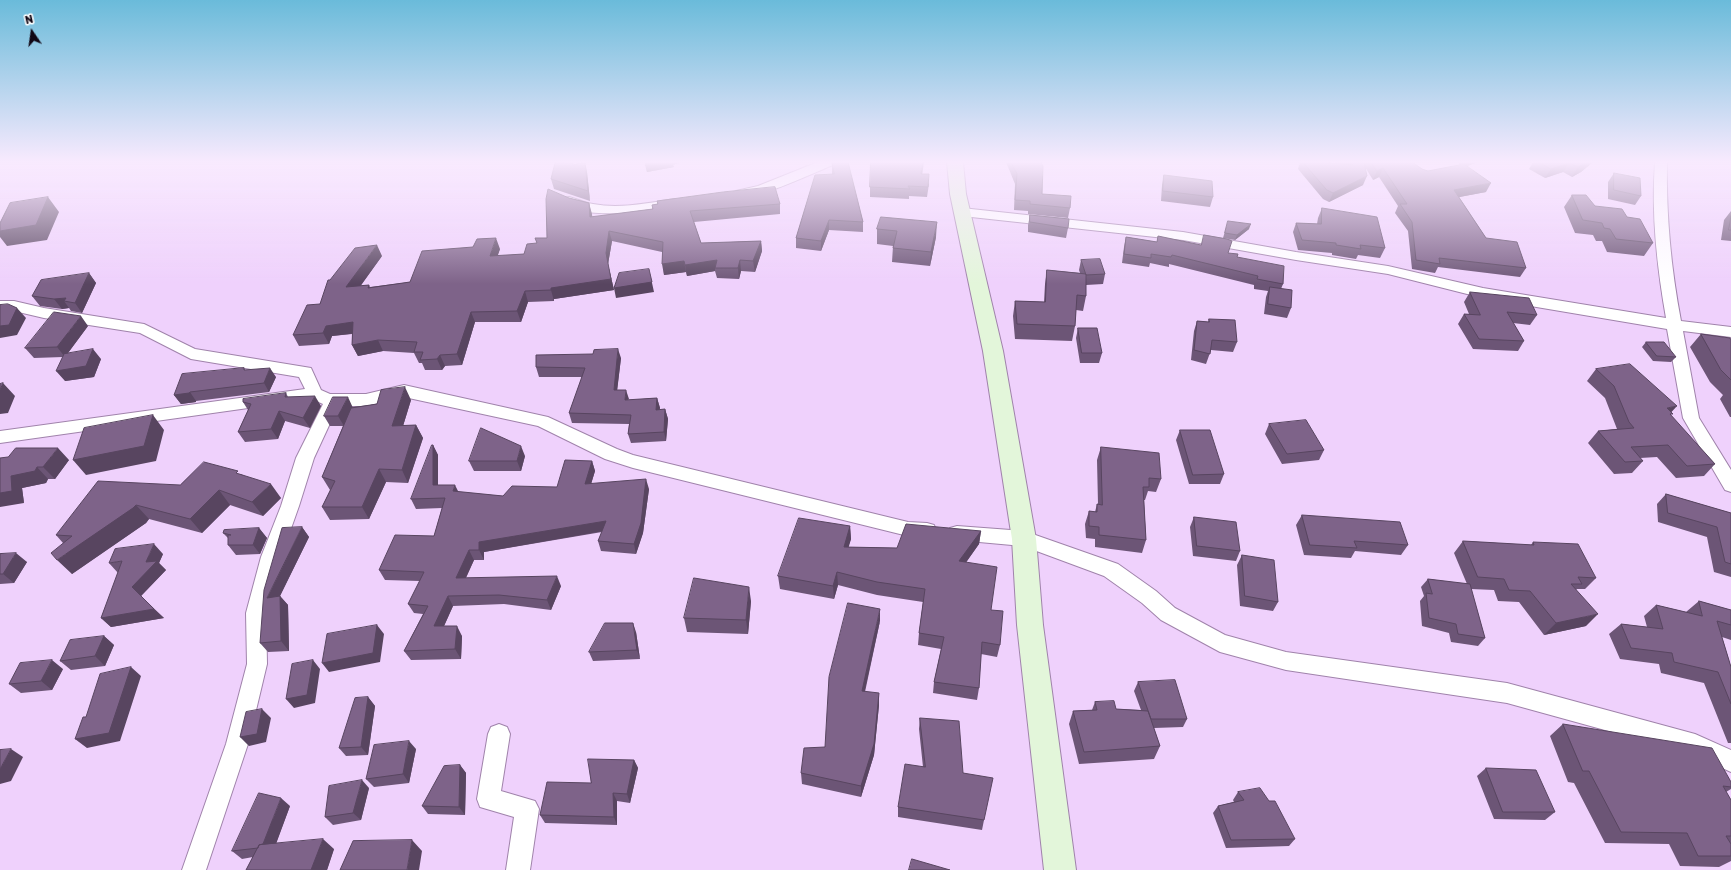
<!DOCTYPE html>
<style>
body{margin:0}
#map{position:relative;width:1731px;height:870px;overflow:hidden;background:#efd1fc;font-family:Rubik,sans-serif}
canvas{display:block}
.north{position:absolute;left:12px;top:12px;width:40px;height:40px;-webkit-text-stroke:3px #fff;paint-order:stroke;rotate:347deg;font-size:11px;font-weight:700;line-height:16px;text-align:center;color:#110715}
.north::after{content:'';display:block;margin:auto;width:14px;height:18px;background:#110715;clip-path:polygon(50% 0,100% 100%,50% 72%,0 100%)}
</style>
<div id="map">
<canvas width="1731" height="870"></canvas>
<div class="north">N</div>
</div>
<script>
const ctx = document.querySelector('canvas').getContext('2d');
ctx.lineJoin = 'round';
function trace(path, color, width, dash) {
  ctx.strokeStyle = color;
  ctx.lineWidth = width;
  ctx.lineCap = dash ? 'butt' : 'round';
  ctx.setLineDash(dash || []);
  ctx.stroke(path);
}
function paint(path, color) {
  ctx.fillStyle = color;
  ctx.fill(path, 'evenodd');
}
const street = new Path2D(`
 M818,162H835L833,165C813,173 755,201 736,197L734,194L736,191L758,186Z
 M1655,162H1667C1666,215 1671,268 1681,321L1731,327V337L1683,331L1699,418L1731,470V492L1725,490L1683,418L1667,329L1483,298L1388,274L1296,260L1183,240L962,216L957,215L955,212L957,209L962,208L1183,232L1296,252L1388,266L1483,288L1666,318C1657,267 1651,214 1655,162Z
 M569,197C577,199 585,203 593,204C620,209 648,203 675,199L680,200L682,203L680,206C658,211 577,222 562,201L564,198Z
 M0,301H14L44,308L144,324L195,349L305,367L311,368L321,390L330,394H366L404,385L548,417L617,449L633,455L908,522L927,523L934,525L936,530L934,535L927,537L908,536L633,468L605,459L538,426L404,397L366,406H338L314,458L299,506L281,557L266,613L267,664L248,744L206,870H182L226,744L247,664L246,613L261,557L281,506L296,458L323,404L312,399L0,443V431L305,389L299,377L191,359L140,333L44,318L14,311H0Z
 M957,526L1024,531L1118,564L1156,591L1175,608L1225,635L1286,652L1507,683L1695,734L1731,750V772L1692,754L1507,703L1286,670L1220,652L1161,620L1142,603L1104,576L1023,546L957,540L950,538L948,533L950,528Z
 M499,724L507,727L510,734L501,791L535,801L539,809L530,870H506L514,817L480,807L477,799L488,734L491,727Z`);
const secondary = new Path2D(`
 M947,162H963L966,194L1003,351L1036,539L1043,625L1076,870H1044L1017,625L1012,539L983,351L950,194Z`);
const wall = new Path2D(`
 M644,162H682L673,165L674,167L647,172Z
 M832,162L863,222V232L829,230L821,251L796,248V238L832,174Z
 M1006,162H1041L1042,194L1070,208L1068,218L1028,214V211L1014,210L1015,184Z
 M1300,162L1336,163L1334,162H1412L1422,169L1428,171L1459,165V162H1479L1467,166L1486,192L1459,197L1486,238L1526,268L1520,277L1438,267L1435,273L1412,269L1408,231L1395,213L1398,206L1379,177L1373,180L1365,167L1363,185L1329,202L1323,199L1298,169Z
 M1533,162H1593L1581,172L1572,177L1563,172L1545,178L1529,169Z
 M574,165L587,172L590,201L554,189L551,179Z
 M1614,173L1641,196L1635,205L1608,199V182Z
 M922,174L929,184L927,197L909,196V199L870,197V187Z
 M1164,175L1213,197L1210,207L1161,201L1162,185Z
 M1572,195L1595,206L1627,217L1653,243L1644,256L1607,252L1602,241H1596L1593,235L1575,233L1564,207Z
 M569,198L589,203L592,217L652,209V205L657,204V201L780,204V214L694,222L701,243L761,241L762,251L755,272L741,271L739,279L717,278L715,271L687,276L686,272L664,275L662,252L612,241L608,264L614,290L554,299V301L528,302L521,322H475L462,365L445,366L442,370H425L422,363H419L414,353L383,351L358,356L352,345V334L332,336L329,344L299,346L293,335L320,304L330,280L382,256L360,286L369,285L370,287L410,282L500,249L497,256L524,254L537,243L535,238H547Z
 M1322,208L1385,248L1380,258L1358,255L1356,259L1332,255V253L1298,250L1293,232L1296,223L1317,224L1318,218Z
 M1731,211V241L1721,240L1724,220Z
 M1030,215L1068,228L1066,238L1028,232V225Z
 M881,217L936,237L930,266L892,262L893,246L877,244V229Z
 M1228,221L1249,229L1235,240L1223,238Z
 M1158,236L1228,253L1237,257L1283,284L1281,289L1291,308L1287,318L1264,314L1266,297L1268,291L1254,289V285L1169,264V267L1150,263L1149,267L1122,263L1124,247L1126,237L1157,242Z
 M1081,260L1105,274L1103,284L1086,285V296L1083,311L1076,310L1075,326L1072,341L1015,339L1013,316L1015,301L1044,302L1045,284L1047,270L1080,273L1079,270Z
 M89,273L96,283L82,313L71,311L69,308L62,309L40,306L32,296Z
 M1470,292L1537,315L1530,325L1513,323L1524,341L1518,351L1473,349L1458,324L1464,314H1469L1464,302Z
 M1209,319L1237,342L1233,352L1211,350L1206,364L1191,360L1194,331L1197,321L1208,322Z
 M88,326L68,353L101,359L94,377L65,381L63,357L34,358L25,348Z
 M1078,328L1102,353L1099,363H1080L1076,338Z
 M1701,334L1731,340V417H1730L1720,399L1723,395L1710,382L1690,347Z
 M1646,342L1676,357L1671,362L1653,361L1642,347Z
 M621,358L617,390L629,400L657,398L660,408L659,410L665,409L668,419L666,441L631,443L628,434L629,424L572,423L569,413L582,377H539L536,367Z
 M244,368L245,370L276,377L269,392L196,401V402L181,404L174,395Z
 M1596,369L1671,412V416L1715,464L1704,476L1676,478L1657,457L1640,458L1643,461L1632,473L1614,474L1588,443L1598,431L1617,429L1605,398L1587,381Z
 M286,393L288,397L321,406L310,428L285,421L278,439L245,442L238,432L248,410L243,402Z
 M411,400L403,426L416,425L423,438L408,483L386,482L369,519L330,520L322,507L330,490L322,477L343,426H330L324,416L353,407Z
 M1269,424L1324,450L1319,460L1282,464L1265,434Z
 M1180,430L1224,474L1220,484H1189L1176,440Z
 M433,445L438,455V485L459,492L503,496L557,487L592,461L595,471L591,484L649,489L643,533L636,554L601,551L598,541L602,532L484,552V560H474L466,578L561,586L551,610L504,604L453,606L444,626L462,636L461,659L411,660L404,651L423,614L414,613L408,604L420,581L385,580L379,570L434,536L442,508L416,509L411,499Z
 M1101,447L1161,479L1156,492L1148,491L1145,500H1144L1146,540L1142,553L1095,547V539L1086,538L1085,524L1089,511L1095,512L1097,504H1098L1097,460Z
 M525,456L521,471H474L469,461Z
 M0,458L69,460L55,479H48L46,483L22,488L24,503Z
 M241,474L281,498L263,516L230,505L202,533L149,519L146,523L72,574L63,543L56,535L180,485Z
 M1666,494L1731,513V577L1714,572L1707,537L1658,522L1657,504Z
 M1302,515L1408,545L1401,555L1355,551L1351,558L1304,555L1296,525Z
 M1194,517L1240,551L1236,561L1193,556L1190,527Z
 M850,526L851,539L848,547L897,548L981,531L979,544L966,562L991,610L1000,645L997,657L981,654L979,688L977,700L933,693L934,682L941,649L918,645L919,633L923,602L877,595L838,585L834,599L780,589L778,576Z
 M302,527L309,537L280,596L288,605L289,651L268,652L260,643Z
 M259,528L267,538L260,554L236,555L228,545V538L223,533Z
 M1463,541L1531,545L1533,542L1596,578L1585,589H1577L1576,590L1586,626L1544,635L1519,602L1498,601L1494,590L1471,589L1485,638L1478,646L1451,642L1449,633L1422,626L1420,601L1424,596L1421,587L1428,579L1467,584L1454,553Z
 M0,554L27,562L14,583L0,584Z
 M163,554L159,563L166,570L141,596L164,618L111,627L101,618L118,573L109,563Z
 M1242,555L1278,602L1273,611L1240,606L1237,565Z
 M751,601L748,634L687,632L684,618Z
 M1699,601L1731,610V640L1722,637L1731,667V743H1728L1704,683L1661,673L1659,664L1620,659L1609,634L1621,624L1647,627L1644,616L1656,605L1686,612Z
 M880,621L865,692L879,705L874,755L861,797L802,784L801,773L825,747Z
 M636,632L640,659L593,661L589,652Z
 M104,636L114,645L105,666L71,670L60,661Z
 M63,669L52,690L21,693L9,684Z
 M1138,682L1187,719L1183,727L1154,728L1160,746L1154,759L1079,764L1069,724L1073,711L1092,710L1095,702L1116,709L1141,710L1134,691Z
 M368,697L375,706L368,755L346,756L339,748Z
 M920,718L963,773L984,820L982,830L898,817V807L923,767L919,729Z
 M1563,724L1731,782V789L1726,792L1731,800V861L1719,867L1680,866L1669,844L1605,843L1574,783L1568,782L1550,736Z
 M416,749L409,783L374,787L366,779Z
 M634,760L638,768L630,803L617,801V825L545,823L540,815L591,783Z
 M460,765L466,773L465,815L428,814L422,806Z
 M1486,768L1555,812L1545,820L1494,819L1477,776Z
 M369,788L361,820L333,825L325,817Z
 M1238,792L1295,839L1289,846L1226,848L1213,813L1218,806L1234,802L1233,800Z
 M290,806L276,843L334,849L327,870H246L253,857L242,859L232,851Z`);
const shadedWall = new Path2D(`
 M585,162L587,172L590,201L588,191Z
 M649,162H682L673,165L674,167L647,172L645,163Z
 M923,162H924L921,183V174Z
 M1462,162H1479L1459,168Z
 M1588,162H1593L1581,172L1572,177L1578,167Z
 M1569,163L1563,172L1545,178L1551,169Z
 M1383,168L1379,177L1373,180L1377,171Z
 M1367,176L1363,185L1329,202L1333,193Z
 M1491,183L1486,192L1449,199L1454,190Z
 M48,197L59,212L47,240L7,246L0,237V231Z
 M589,203L592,214L593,227L590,217Z
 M829,220V230L821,251V241Z
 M937,222L936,237L930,266L931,252Z
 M1251,224L1249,229L1235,240L1237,235Z
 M609,231L612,241L608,264L614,290L554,299V301L551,290V288Z
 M496,238L500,249L494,267L490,256Z
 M761,241L762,251L755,272L753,261Z
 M377,245L382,256L352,298L346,287Z
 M717,260L715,268V271L687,276L685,265Z
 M740,260L741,271L739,279L738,268Z
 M684,261L686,272L664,275L662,264Z
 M649,269L654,292L616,298L614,288Z
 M89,273L96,283L82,313L75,303Z
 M525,291L528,302L521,322L517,311Z
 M66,298L64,301L69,308L62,309L54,299Z
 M17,308L26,318L17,335L0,338V326Z
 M471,312L475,322L462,365L457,354Z
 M81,316L88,326L65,357L57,347Z
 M353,322L358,333L332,336L329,344L323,333L326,326Z
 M378,340L383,351L358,356L352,345Z
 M93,349L101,359L94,377L65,381L56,371Z
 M618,349L621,358L616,400L614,390Z
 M440,355L445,366L442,370L437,359Z
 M270,368L276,377L269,392L264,383Z
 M3,383L15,396L8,413L0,414V390Z
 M405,387L411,400L399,439L392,426Z
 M626,390L629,399L625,400Z
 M190,392L196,401V402L181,404L174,395Z
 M315,396L321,406L310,428L303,418Z
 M348,397L353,408L344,426L338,416Z
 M657,398L660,408L658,419L656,410Z
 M1677,406L1666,418L1667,408Z
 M665,409L668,419L666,441L664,432Z
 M279,411L285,421L278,439L271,429Z
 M153,415L164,430L156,461L86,475L73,460Z
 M416,425L423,438L408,483L402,470Z
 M433,445L438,455V494L433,485Z
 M521,446L525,456L521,471L517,461Z
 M58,448L69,460L55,479L43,467Z
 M592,461L595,471L588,494L585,484Z
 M37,467L48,479L46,483L22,488L24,503L0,507V493L11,476Z
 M379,469L386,482L369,519L362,507Z
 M646,479L649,489L643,533L636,554L634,544Z
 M271,484L281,498L263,516L252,502Z
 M455,485L460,495L453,491Z
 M219,490L230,505L202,533L190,519Z
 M136,505L149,519L146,523L72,574L57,560Z
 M606,521L609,530L484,552V560L479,550V542Z
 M850,526L851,539L845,560L844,547Z
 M302,527L309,537L280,596L288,605L289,651L281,641L267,598Z
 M259,528L267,538L260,554L253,545Z
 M981,531L979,544L958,574L959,561Z
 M154,544L163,554L159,563L166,570L141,596L132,587L146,562Z
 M469,550L474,560L461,588L456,578Z
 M16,553L27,562L14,583L3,574Z
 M837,572L838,585L834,599L833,586Z
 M557,576L561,586L551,610L547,600Z
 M749,587L751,601L748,634L746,620Z
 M448,596L453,606L440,635L434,626Z
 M154,609L164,618L111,627L101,618Z
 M880,609V621L862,703V691Z
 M1598,614L1586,626L1544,635L1556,623Z
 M633,623L636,632L640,659L637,650Z
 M377,625L384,634L380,662L329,672L322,663Z
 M457,626L462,636L461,659L455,649Z
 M104,636L114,645L105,666L95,656Z
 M52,660L63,669L52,690L41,681Z
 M313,660L320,669L315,703L294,708L286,699Z
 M131,667L141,676L120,741L87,748L75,739Z
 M879,693V705L874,755L861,797V786Z
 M368,697L375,706L368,755L361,747Z
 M262,709L271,718L266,742L249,746L240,737Z
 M409,741L416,749L409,783L403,774Z
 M11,749L23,757L11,781L0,784V769Z
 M634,760L638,768L630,803L627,794Z
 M460,765L466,773L465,815L459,807Z
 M362,780L369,788L361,820L353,813Z
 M613,793L617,801V825L614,817Z
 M281,798L290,806L272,855L262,847Z
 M323,839L334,849L327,870H311Z
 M412,840L422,851L419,870H407Z`);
const building = new Path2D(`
 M573,162V165L585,162L588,191L551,179L555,163Z
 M832,162H848L863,222L829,220L821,241L796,238L815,175L834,174Z
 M871,162H923L921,174H929L928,187L908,186L910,189L870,187Z
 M1011,162H1041L1043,166L1042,194L1071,196L1070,208L1030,204V201L1015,200L1017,174Z
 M1303,162H1320L1353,165L1349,162H1364L1367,176L1333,193L1327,190Z
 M1371,162H1412L1422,169L1428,171L1464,164L1491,183L1454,190L1486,238L1517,242L1526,268L1439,258L1440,264L1416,260L1412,222L1400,204H1407L1383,168L1377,171Z
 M1539,162H1588L1578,167L1569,163L1551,169Z
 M1614,173L1640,178L1641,196L1614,190Z
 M1164,175L1212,181L1213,197L1163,191Z
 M775,187L780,204L690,211L701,243L761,241L753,261L740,260L738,268H715L717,260L685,265L684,261L662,264L663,242L609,231L606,253L611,279L551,288V290L525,291L517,311L471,312L457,354L440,355L437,359L420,360L423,352H414L417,342L378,340L352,345L353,322L326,326L323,333L293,335L307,305L320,304L328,280H330L355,248L377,245L346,287L369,285L368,288L410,282L422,251L473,247L477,239L496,238L490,256L524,254L527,244L537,243L535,238H547L546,199L548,189L569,198L589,203L590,217L653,209L652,205L658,204L657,201L723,192Z
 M1572,195H1586L1595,206L1622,209L1627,217L1640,219L1653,243L1616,239L1610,229L1604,228L1602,223L1583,220Z
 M48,197L36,225L0,231V223L10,203Z
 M1322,208L1377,217L1385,248L1360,245L1361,249L1336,245V243L1302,240L1296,223L1321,224Z
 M1030,215L1069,219L1068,228L1030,222Z
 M1731,216V230H1729Z
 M881,217L937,222L931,252L893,248L897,231L877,229Z
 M1228,221L1251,224L1237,235L1225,233Z
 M1204,235L1227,239L1232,241L1228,253L1238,254L1237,257L1284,266L1283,284L1257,279L1258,276L1172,255L1171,257L1151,254V258L1124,254L1126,237L1157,242L1158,236L1201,245Z
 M1100,259L1105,274L1086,275L1081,260Z
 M649,269L652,282L614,288L619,273Z
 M1047,270L1086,274V296L1077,295L1075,326L1017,324L1015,301L1045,302Z
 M89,273L75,303L64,301L66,298L54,299L32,296L41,280Z
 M1270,287L1292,290L1291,308L1268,304Z
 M1470,292L1529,298L1537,315L1507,312L1524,341L1479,339L1464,314L1480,315Z
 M8,304L17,308L9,325L0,326V305Z
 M54,312L81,316L57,347L25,348Z
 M1209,319L1235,320L1237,342L1212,340L1210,354L1194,350L1197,321L1209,322Z
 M1078,328H1097L1102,353H1082Z
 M1701,334L1730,338L1731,340V380L1721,370Z
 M1646,342H1664L1676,357L1657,356Z
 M93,349L86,366L56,371L64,354Z
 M618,349L614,390H626L625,400L657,398L656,410L665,409L664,432L628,434L631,415L569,413L585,368L536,367V355L593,354L594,350Z
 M1630,364L1677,406L1667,408L1673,414H1670L1715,464L1687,466L1668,445L1631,447L1643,461L1625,462L1598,431L1634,428L1629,422L1614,386L1596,369Z
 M244,368V370L270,368L264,383L190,392L189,393L174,395L182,374Z
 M3,383L0,390V384Z
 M405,387L392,426L416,425L402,470L379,469L362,507H322L335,481L322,477L351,408L377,404L381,390Z
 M286,393L285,397L315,396L303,418L279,411L271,429L238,432L251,404L243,402V399Z
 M333,397H348L338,416H324Z
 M153,415L144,446L73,460L84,428Z
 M1306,420L1324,450L1287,454L1269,424Z
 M481,428L521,446L517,461H469Z
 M1180,430H1210L1224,474L1193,475Z
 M432,445H433V485H455L453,491L503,496L512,486L557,487L565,460L592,461L585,484L646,479L641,523L634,544L598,541L606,521L479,542V550H469L456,578L557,576L547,600L499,595L448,596L434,626H457L455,649L404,651L428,606L408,604L424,572L379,570L395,535L434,536L445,498L411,499Z
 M1101,447L1159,453L1161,479L1149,478V487H1143L1146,540L1099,535V527L1089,526V511L1097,512V504L1102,505Z
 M16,448H58L43,467H37L35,471L11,476L12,491L0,493V458L8,457Z
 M204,462L238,471L236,473L271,484L252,502L219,490L190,519L136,505L133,508L57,560L51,553L72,536L56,535L98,481L180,485Z
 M1666,494L1731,513V564L1725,562L1717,527L1668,513Z
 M1302,515L1400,522L1408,545L1354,541L1357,548L1310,545Z
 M1194,517L1236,522L1240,551L1197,546Z
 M799,518L850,526L844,547L897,548L906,524L981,531L959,561L997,567L991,610L1003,611L1000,645L982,642L979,688L934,682L944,637L919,633L925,589L877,582L837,572L833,586L778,576Z
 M302,527L267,598L280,596L281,641L260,643L264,590L282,528Z
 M259,528L253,545H228V535H231L223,533L224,530Z
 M1463,541L1534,545L1533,542L1578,544L1596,578L1578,577L1582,584H1571L1598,614L1556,623L1530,591L1509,590L1504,579L1478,577Z
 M154,544L146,562L157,561L132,587L154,609L101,618L122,561L109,563L115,549Z
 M16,553L3,574H0V554Z
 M1242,555L1274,560L1278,602L1245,596Z
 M694,578L749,587L746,620L684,618Z
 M1428,579L1470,584L1485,638L1458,634L1456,624L1429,618L1426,593L1432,594Z
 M1699,601L1731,610V625L1717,621L1731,667V704L1718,672L1674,662L1672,653L1631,648L1621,624L1663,629L1656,605L1702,616Z
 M848,603L880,609L862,691L879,693L874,744L861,786L801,773L804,748L825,747L829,677Z
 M605,623H633L637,650L589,652Z
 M377,625L373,653L322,663L327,634Z
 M104,636L95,656L60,661L70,640Z
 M52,660L41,681L9,684L20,663Z
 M313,660L307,695L286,699L292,664Z
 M131,667L109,733L75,739L83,717H86L100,674Z
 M1175,680L1187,719H1151L1138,682Z
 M368,697L361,747L339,748L355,698Z
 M1114,701L1116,709L1148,711L1160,746L1084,752L1073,711L1097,710L1095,702Z
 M262,709L257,734L240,737L246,712Z
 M920,718L959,721L963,773L993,778L984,820L898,807L905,764L925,767Z
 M1563,724L1712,748L1731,782V787L1723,786L1731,800V836H1726L1731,844V856H1698L1687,833L1621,832L1589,771H1583Z
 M409,741L403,774L366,779L374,745Z
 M11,749L0,769V750Z
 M588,759L634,760L627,794L613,793L614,817L540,815L547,782L591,783Z
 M460,765L459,807L422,806L444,766Z
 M1486,768L1536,770L1555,812H1503Z
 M362,780L353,813L325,817L329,786Z
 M1260,788L1269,801H1275L1295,839L1231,840L1218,806L1244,800L1238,792Z
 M259,793L281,798L263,844L259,845L258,848L232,851Z
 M323,839L311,870H246L259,845Z
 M412,840L407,870H340L353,841Z
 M912,859L950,870H909Z`);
trace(street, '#a083ab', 2);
trace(secondary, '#a083ab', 2);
paint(street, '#fff');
paint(secondary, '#e3f6da');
paint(wall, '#6c5576');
paint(shadedWall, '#584560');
paint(building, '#7e6389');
trace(building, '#584560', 1);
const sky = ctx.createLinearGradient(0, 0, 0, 284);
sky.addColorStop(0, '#6abbda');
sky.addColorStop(0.57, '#f8eafe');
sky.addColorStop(1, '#f8eafe00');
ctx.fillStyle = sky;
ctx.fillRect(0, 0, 1731, 284);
</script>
